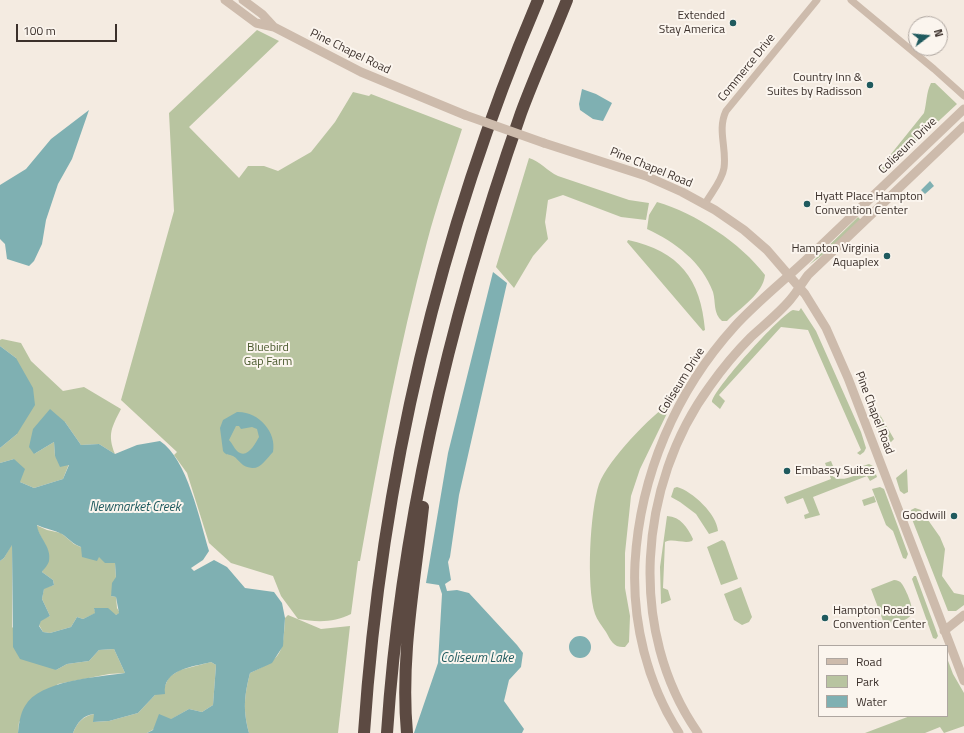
<!DOCTYPE html>
<style>
body{margin:0}
#map{position:relative;width:964px;height:733px;overflow:hidden;background:#f4ebe1;font-family:"Titillium Web",sans-serif}
canvas{display:block}
.legend{position:absolute;left:818px;top:645px;width:130px;height:72px;box-sizing:border-box;background:#fbf5ee;border:1px solid #aea6a0;margin:0;padding:5px 7px;list-style:none;font-size:12px;color:#3b302b}
.legend li{display:flex;align-items:center;gap:8px;height:20px}
.legend b{width:20px;border:1px solid #aea6a0}
.north{position:absolute;left:908px;top:16px;width:40px;height:40px;box-sizing:border-box;background:#fbf5ee;border:1px solid #aea6a0;border-radius:50%;rotate:74deg;font-size:11px;font-weight:700;line-height:16px;text-align:center;color:#3b302b}
.north::after{content:'';display:block;margin:auto;width:14px;height:18px;background:#1f5a5e;clip-path:polygon(50% 0,100% 100%,50% 72%,0 100%)}
.scale{position:absolute;left:16px;top:24px;width:101px;height:18px;box-sizing:border-box;border:2px solid #3b302b;border-top:0;padding-left:5px;font-size:12px;line-height:14px;white-space:nowrap;color:#3b302b;-webkit-text-stroke:3px #fbf5ee;paint-order:stroke}
</style>
<div id="map">
<canvas width="964" height="733"></canvas>
<ul class="legend">
<li><b style="height:5px;background:#cdbbac"></b>Road</li>
<li><b style="height:11px;background:#b8c4a0"></b>Park</li>
<li><b style="height:11px;background:#7fb0b2"></b>Water</li>
</ul>
<div class="north">N</div>
<div class="scale">100 m</div>
</div>
<script>
const ctx = document.querySelector('canvas').getContext('2d');
ctx.lineJoin = 'round';
function paint(path, color) {
  ctx.fillStyle = color;
  ctx.fill(path, 'evenodd');
}
function trace(path, color, width, dash) {
  ctx.strokeStyle = color;
  ctx.lineWidth = width;
  ctx.lineCap = dash ? 'butt' : 'round';
  ctx.setLineDash(dash || []);
  ctx.stroke(path);
}
function label(font, color, halo, rows, align = 'center') {
  ctx.font = font + ' "Titillium Web",sans-serif';
  ctx.lineWidth = 4;
  ctx.setLineDash([]);
  ctx.textBaseline = 'middle';
  ctx.strokeStyle = halo;
  ctx.fillStyle = color;
  for (const [text, x, y, turn = 0] of rows) {
    ctx.save();
    ctx.translate(x, y);
    ctx.rotate((+turn || 0) * Math.PI / 180);
    ctx.textAlign = isNaN(turn) ? turn : align;
    if (halo) ctx.strokeText(text, 0, 0);
    ctx.fillText(text, 0, 0);
    ctx.restore();
  }
}
const green = new Path2D(`
 M257,30L279,41L189,127L239,178L248,166H264L278,171L311,152L335,122L353,92L369,96L371,94L462,129C450,167 437,204 427,242C399,347 379,454 360,561H358L351,614C334,623 316,622 298,619L281,596L273,576L231,563L209,543L187,473L174,455L177,452L121,400L174,211L169,113Z
 M931,83H935L957,104L884,172L882,169L883,164L924,113C927,102 926,93 931,83Z
 M529,158C540,161 547,171 558,176L629,200L649,203L646,220L621,217L563,195L548,200L545,222L548,239L533,256L514,288L496,267Z
 M657,202C695,213 741,243 765,275C763,294 740,308 727,321H722C713,313 716,303 713,292C702,262 675,242 647,229L649,215Z
 M858,217L861,220L829,250L809,265Z
 M628,240C679,251 701,279 705,330L703,331L627,242Z
 M801,308L816,331L861,432L866,448L864,452L860,455L857,453L861,450L808,330L781,327L719,395L725,401L720,409L712,402C712,391 781,314 793,310C795,310 797,311 799,311Z
 M2,339L21,343L31,361L63,391L84,387L121,409C112,427 107,434 115,454L99,444L81,445L65,422L34,454L54,442L55,456L69,464L63,479L34,488L20,482L14,459L0,463V448L17,434L16,358L0,346V340Z
 M673,401L640,469L631,496L625,553V588L630,616L629,642L625,647C614,648 611,641 606,632C602,626 597,620 595,614C586,586 590,511 599,484C609,459 650,416 673,401Z
 M875,412L879,413L894,439L887,446L889,454L887,456L873,414Z
 M831,461L835,471L831,475C841,484 855,475 865,471L863,466L869,464L873,466L877,477L870,481L867,476L813,497L820,515L805,519L804,515L809,513L803,498L787,504L784,497L831,479L825,463Z
 M907,469L908,492L904,494L900,491L896,478Z
 M677,487C692,491 717,514 718,531L709,534L696,514L680,502L671,497L674,488Z
 M880,487L884,489L908,554L906,559L903,558L893,531L886,525L872,489Z
 M874,496L876,502L864,506L862,500Z
 M915,508L921,510L940,537L945,549L942,576L954,593L964,595V605L956,611H948L910,514L911,510Z
 M667,516C681,517 687,527 693,539L692,541C683,544 673,538 665,542L663,588L668,590L671,600L661,604L660,567Z
 M36,525L47,530L61,533L74,544L115,563L116,578L111,596L116,597L117,608L120,613L116,615L94,609L96,613L83,619L77,617L71,627L50,633L43,632L39,625L41,620L50,616L42,599L44,588L54,585L53,580L42,572C56,547 42,547 36,525Z
 M722,540L725,542L738,579L721,585L707,547Z
 M12,544V627L56,670L67,664L89,661L99,650L114,649L125,673L109,674L58,684L19,722L18,733H0V561L4,558Z
 M914,576H916L937,633L938,636L936,639L933,638L912,579Z
 M894,580C897,580 900,581 902,584C906,590 915,609 911,615C908,621 891,624 885,626L871,589Z
 M741,587L752,617L749,622L742,625L734,620L724,594Z
 M288,615L321,629L350,626L338,733H249C243,710 244,697 250,673C283,658 283,653 285,618Z
 M947,658L953,674L964,693V726L944,733L940,727L925,733H865L910,716H947Z
 M211,662L216,665L213,705L202,712L189,709L147,733H73C77,723 83,716 94,714V722L109,721L138,713L155,695L164,688L169,677L180,670Z`);
const water = new Path2D(`
 M582,89L596,94L612,103L603,121L593,119L580,110L579,104Z
 M89,110L72,159L58,184L46,220L42,244L34,261L29,266L7,259L5,244L0,239V185L26,169L51,139Z
 M930,181L934,186L925,194L921,190Z
 M493,272L507,283L459,495L450,557L448,562L451,580L445,584L447,591L457,590L469,593L517,645L523,653L521,667L509,680L504,701L524,729L522,733H414L438,663L442,594L439,585L426,583L448,453Z
 M0,346L16,358L33,388L35,405L17,434L0,448Z
 M50,409L65,422L81,445L99,444L115,454L137,445L160,441C187,458 200,521 209,551L203,560L191,568L194,571L214,560L227,567L245,588L274,592L282,603L285,618L283,646L272,663L250,673C244,697 243,710 249,733H147L153,730L159,714L171,719L189,709L202,712L213,705L216,665L211,662C193,667 162,669 165,694L155,695L138,713L109,721L93,722L94,714C83,715 77,723 73,733H18C19,724 20,714 25,706C39,680 99,677 125,673L114,649L99,650L89,661L67,664L56,670L20,659L13,647L12,545L4,558L0,561V463L14,459L25,469L20,482L34,488L63,479L69,465L60,467L55,456L54,442L34,454L29,447L33,429ZM37,525C45,529 55,530 62,534C69,539 73,544 81,547L82,557L97,561L99,557L105,563H115L116,577L112,583L111,596L116,597L119,613L116,615L108,608H94L95,613L83,619L77,617L71,627L50,633L43,632L39,626L41,621L50,616L42,599L44,589L54,585L53,580L42,572C44,569 48,565 49,561C52,547 38,537 37,525Z
 M237,412C258,411 277,432 273,452C264,461 259,474 243,465C239,462 237,458 233,456C229,454 226,456 223,451L220,428L223,420ZM236,426H239L241,429L252,427L257,429L259,437C255,444 247,460 237,451C234,448 232,443 229,440Z
 M569 647a11 11 0 1 1 22 0a11 11 0 1 1-22 0Z`);
const minor = new Path2D(`
 M851,0L934,69L964,96
 M705,204C711,193 722,181 724,168C727,148 717,130 726,111L817,0`);
const tertiary = new Path2D(`
 M225,0L256,23L274,27L361,72L465,115
 M243,0L262,14L274,27
 M544,143L646,176L682,192L715,210L744,230L767,250L805,294L826,328L848,378L964,681
 M944,631L964,615
 M679,733C647,683 632,622 635,563C640,475 676,391 735,326C758,301 785,280 810,256C861,207 913,158 964,109
 M698,733C627,632 638,484 710,386C722,369 736,352 751,337C764,325 779,313 790,300C797,292 802,283 808,275L964,126`);
const motorway = new Path2D(`
 M364,733C381,481 439,233 538,0
 M387,733C401,521 451,313 521,113C535,75 552,38 567,0
 M407,733C400,658 415,581 423,507`);
const tertiaryBridge = new Path2D(`
 M465,115L544,143`);
const markers = [
 [733,23,4,"#1f5a5e"],
 [870,85,4,"#1f5a5e"],
 [807,204,4,"#1f5a5e"],
 [887,256,4,"#1f5a5e"],
 [787,471,4,"#1f5a5e"],
 [954,516,4,"#1f5a5e"],
 [825,618,4,"#1f5a5e"]
];
const poiNames = [
 ["Extended",725,16],
 ["Stay America",725,30],
 ["Country Inn &",862,78],
 ["Suites by Radisson",862,92],
 ["Hyatt Place Hampton",815,197,"left"],
 ["Convention Center",815,211,"left"],
 ["Hampton Virginia",879,249],
 ["Aquaplex",879,263],
 ["Embassy Suites",795,471,"left"],
 ["Goodwill",946,516],
 ["Hampton Roads",833,611,"left"],
 ["Convention Center",833,625,"left"]
];
const streetNames = [
 ["Pine Chapel Road",350,52,26],
 ["Commerce Drive",747,68,-51],
 ["Coliseum Drive",908,146,-44],
 ["Pine Chapel Road",651,168,22],
 ["Coliseum Drive",682,381,-58],
 ["Pine Chapel Road",874,413,69]
];
const parkNames = [
 ["Bluebird",268,348],
 ["Gap Farm",268,362]
];
const waterNames = [
 ["Newmarket Creek",135,508],
 ["Coliseum Lake",477,659]
];
paint(green, '#b8c4a0');
paint(water, '#7fb0b2');
trace(minor, '#cdbbac', 7);
trace(tertiary, '#cdbbac', 9);
trace(motorway, '#5c4a42', 12);
trace(tertiaryBridge, '#cdbbac', 9);
for (const [x, y, r, color] of markers) {
  const dot = new Path2D();
  dot.arc(x, y, r, 0, 2 * Math.PI);
  ctx.fillStyle = color;
  ctx.fill(dot);
  trace(dot, '#fbf5ee', 1.5);
}
label('12px', '#3b302b', '#fbf5ee', poiNames, 'right');
label('12px', '#3b302b', '#fbf5ee', streetNames);
label('12px', '#4a5a2e', '#fbf5ee', parkNames);
label('italic 13px', '#1f5a5e', '#fbf5ee', waterNames);
</script>
